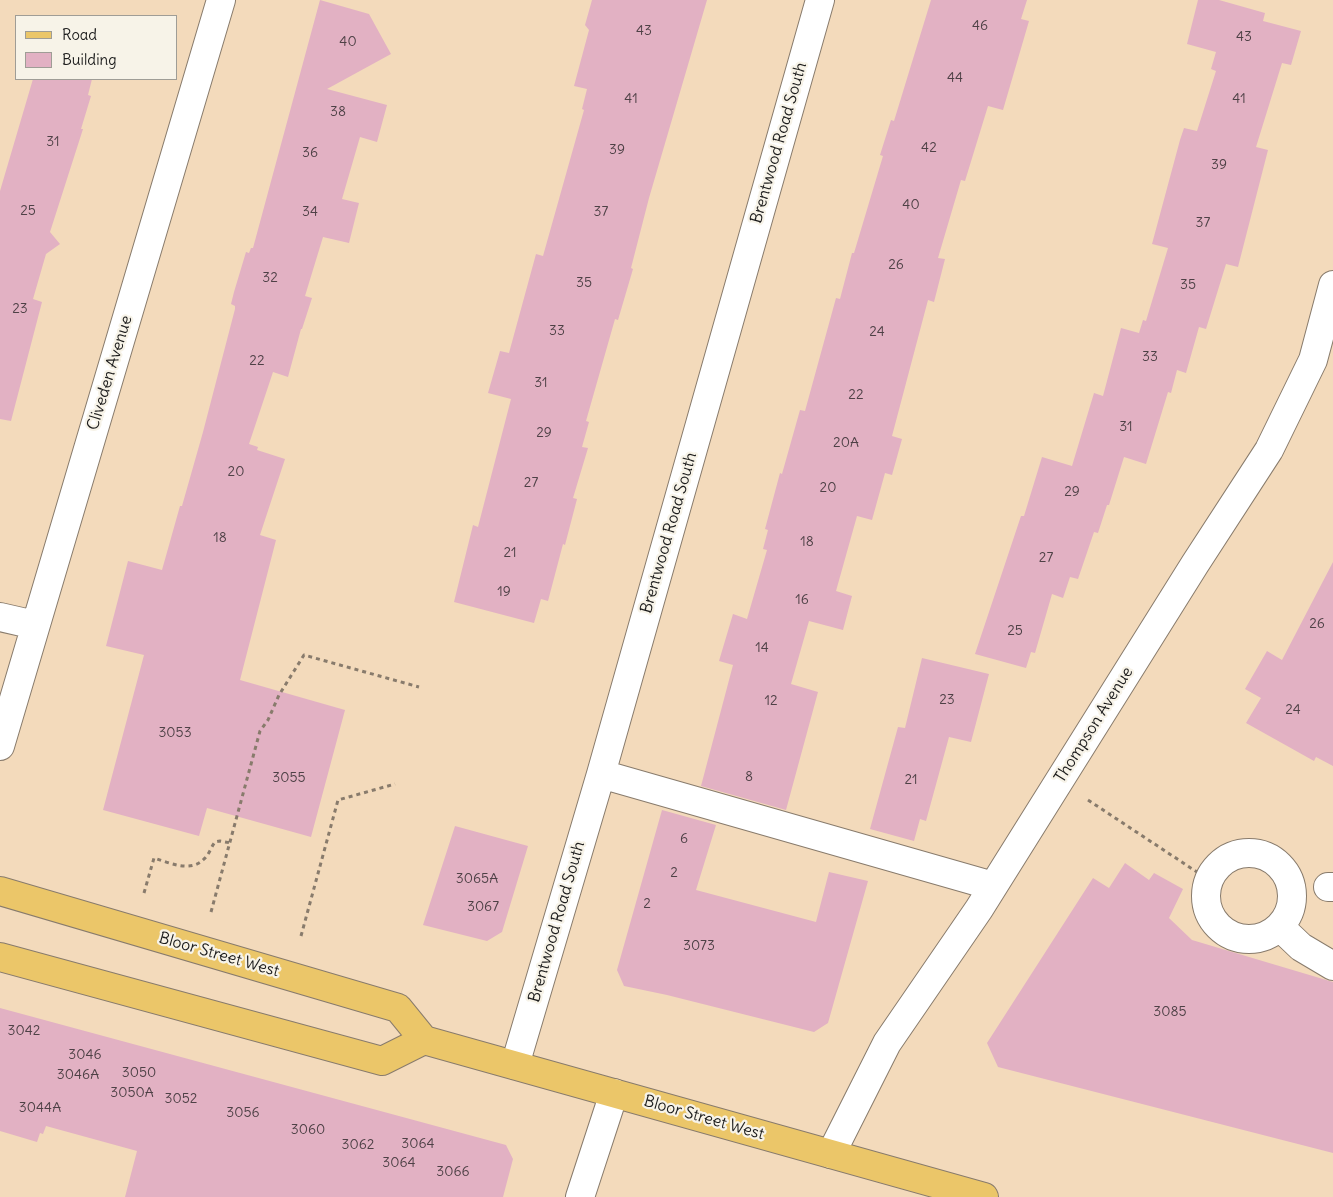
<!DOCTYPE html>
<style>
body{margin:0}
#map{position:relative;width:1333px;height:1197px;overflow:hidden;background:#f3dabb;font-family:Delius,sans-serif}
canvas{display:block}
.legend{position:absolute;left:15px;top:15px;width:162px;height:65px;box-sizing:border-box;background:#f7f3e8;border:1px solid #9f9d96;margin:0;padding:6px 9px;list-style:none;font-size:15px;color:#1c1c1c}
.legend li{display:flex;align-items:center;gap:10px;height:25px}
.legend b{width:25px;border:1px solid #9f9d96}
</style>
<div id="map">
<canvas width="1333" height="1197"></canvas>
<ul class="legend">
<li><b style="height:6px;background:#ebc669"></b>Road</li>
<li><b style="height:14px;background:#e2b1c3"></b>Building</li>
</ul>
</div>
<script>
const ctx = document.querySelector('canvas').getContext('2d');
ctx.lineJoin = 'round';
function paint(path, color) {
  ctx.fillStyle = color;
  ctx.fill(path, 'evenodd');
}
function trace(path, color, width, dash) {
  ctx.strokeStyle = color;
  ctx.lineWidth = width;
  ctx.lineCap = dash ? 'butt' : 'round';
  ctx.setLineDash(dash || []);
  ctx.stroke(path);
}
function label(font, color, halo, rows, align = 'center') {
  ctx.font = font + ' Delius,sans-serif';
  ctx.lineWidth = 4.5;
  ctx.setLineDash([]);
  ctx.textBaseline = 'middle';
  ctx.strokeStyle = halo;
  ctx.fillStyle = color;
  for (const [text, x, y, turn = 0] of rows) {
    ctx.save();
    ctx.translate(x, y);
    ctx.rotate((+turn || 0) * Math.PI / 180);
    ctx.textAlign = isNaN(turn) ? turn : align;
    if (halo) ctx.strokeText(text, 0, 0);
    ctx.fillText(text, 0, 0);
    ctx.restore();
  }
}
const building = new Path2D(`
 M320,0L369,14L391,54L327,89L387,105L377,142L360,137L342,199L359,203L349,243L323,237L305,296L312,298L302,329H301L288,377L273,372L249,444L258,447L257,450L285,459L260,535L276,540L240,680L345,710L311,837L207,808L199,836L103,810L144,655L106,646L128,561L162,570L180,506H182L203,432L235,309V306L231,304L234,292L246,252L249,253L251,248H253Z
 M592,0H707L649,198L631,268L633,269L618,320L615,319L586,421L589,422L582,447L588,448L573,498L577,499L565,545L563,544L548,601L541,599L534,623L454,602L473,525L478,527L511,399L488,393L500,351L509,353L536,254L543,256L584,110L582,109L587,89L574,86L589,30L585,25Z
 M931,0H1027L1021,19L1029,21L1003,110L988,106L965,181L961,180L938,258L945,259L934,302L928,300L892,436L902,439L892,475L885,473L872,520L857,516L836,591L852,596L843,630L809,621L791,684L818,692L786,810L701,786L733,665L719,661L733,614L747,619L767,550L763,549L768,530L765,529L780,473L782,474L800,410L805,411L836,298L840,299L852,253H854L883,156L880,155L891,120L894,121Z
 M1198,0H1219L1265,13L1263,21L1301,31L1291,65L1282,63L1256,147L1268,150L1238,267L1226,264L1206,329L1199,327L1186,373L1177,370L1171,393L1168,392L1146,464L1124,457L1109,505H1107L1098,533L1094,532L1078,579L1070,577L1063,598L1052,594L1035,653L1031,652L1026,668L975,654L1021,516H1024L1042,457L1072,466L1094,393L1103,396L1121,328L1139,333L1143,320L1146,321L1168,248L1152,244L1180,140L1184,128L1197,131L1216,71L1211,69L1216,52L1187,44Z
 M33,79H92L88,95L91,96L81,129H83L50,232L60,244L46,254L33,299L42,302L11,421L0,419V191Z
 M1333,562V766L1316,757L1314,761L1246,723L1261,698L1245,689L1267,651L1282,660Z
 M922,658L989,674L971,742L949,737L926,821L920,819L914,841L870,829L898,727L905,728Z
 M662,810L716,825L696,890L816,922L829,872L868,881L828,1023L814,1032L667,995L624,986L617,970Z
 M455,826L528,846L502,932L487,941L423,925Z
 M1125,863L1149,880L1154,873L1183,889L1169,918L1192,940L1333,982V1153L998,1067L987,1043L1093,878L1109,888Z
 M0,1008L506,1145L513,1159L503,1197H125L137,1151L46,1126L43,1134L40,1133L37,1142L0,1131Z`);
const path = new Path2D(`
 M1088,800L1209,880
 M144,893L154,858C170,863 191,873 204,859C209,855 211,847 215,842L220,841L231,843
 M211,912L260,731L268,720L279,695L304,655L419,687
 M301,936L338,800L395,784`);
const minor = new Path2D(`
 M0,617L35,625
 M0,746L221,0
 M601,774L993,886
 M1206 896a43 43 0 1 1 86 0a43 43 0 1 1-86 0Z
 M1328,887H1333
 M1280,927L1301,947L1333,966
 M515,1065L601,774L820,0
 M831,1154L887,1043L979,909L1195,564L1269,450L1313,360L1333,285
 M580,1197L614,1093`);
const major = new Path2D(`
 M0,891L398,1008L424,1040L984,1197
 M0,957L382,1061L424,1040`);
const numberNames = [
 ["46",980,26],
 ["43",644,31],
 ["43",1244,37],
 ["40",348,42],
 ["44",955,78],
 ["41",631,99],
 ["41",1239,99],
 ["38",338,112],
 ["31",53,142],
 ["42",929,148],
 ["39",617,150],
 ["36",310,153],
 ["39",1219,165],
 ["40",911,205],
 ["25",28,211],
 ["34",310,212],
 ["37",601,212],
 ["37",1203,223],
 ["26",896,265],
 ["32",270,278],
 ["35",584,283],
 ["35",1188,285],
 ["23",20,309],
 ["33",557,331],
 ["24",877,332],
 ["33",1150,357],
 ["22",257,361],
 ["31",541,383],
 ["22",856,395],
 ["31",1126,427],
 ["29",544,433],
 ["20A",846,443],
 ["20",236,472],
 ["27",531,483],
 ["20",828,488],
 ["29",1072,492],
 ["18",220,538],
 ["18",807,542],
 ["21",510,553],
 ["27",1046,558],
 ["19",504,592],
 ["16",802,600],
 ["26",1317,624],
 ["25",1015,631],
 ["14",762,648],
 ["23",947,700],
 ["12",771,701],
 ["24",1293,710],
 ["3053",175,733],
 ["8",749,777],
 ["3055",289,778],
 ["21",911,780],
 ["6",684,839],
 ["2",674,873],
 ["3065A",477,879],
 ["2",647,904],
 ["3067",483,907],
 ["3073",699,946],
 ["3085",1170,1012],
 ["3042",24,1031],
 ["3046",85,1055],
 ["3050",139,1073],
 ["3046A",78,1075],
 ["3050A",132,1093],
 ["3052",181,1099],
 ["3044A",40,1108],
 ["3056",243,1113],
 ["3060",308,1130],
 ["3064",418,1144],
 ["3062",358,1145],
 ["3064",399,1163],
 ["3066",453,1172]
];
const streetNames = [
 ["Brentwood Road South",779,143,-74],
 ["Cliveden Avenue",110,373,-73],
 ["Brentwood Road South",669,533,-74],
 ["Thompson Avenue",1094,725,-58],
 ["Brentwood Road South",557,922,-74],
 ["Bloor Street West",219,955,16],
 ["Bloor Street West",704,1118,16]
];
paint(building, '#e2b1c3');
trace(minor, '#887b6c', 30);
trace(major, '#887b6c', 30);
trace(path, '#887b6c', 3, [4, 4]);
trace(minor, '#fff', 28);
trace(major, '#ebc669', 28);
label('14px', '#4e4146', null, numberNames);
label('16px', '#1c1c1c', '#f7f3e8', streetNames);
</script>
